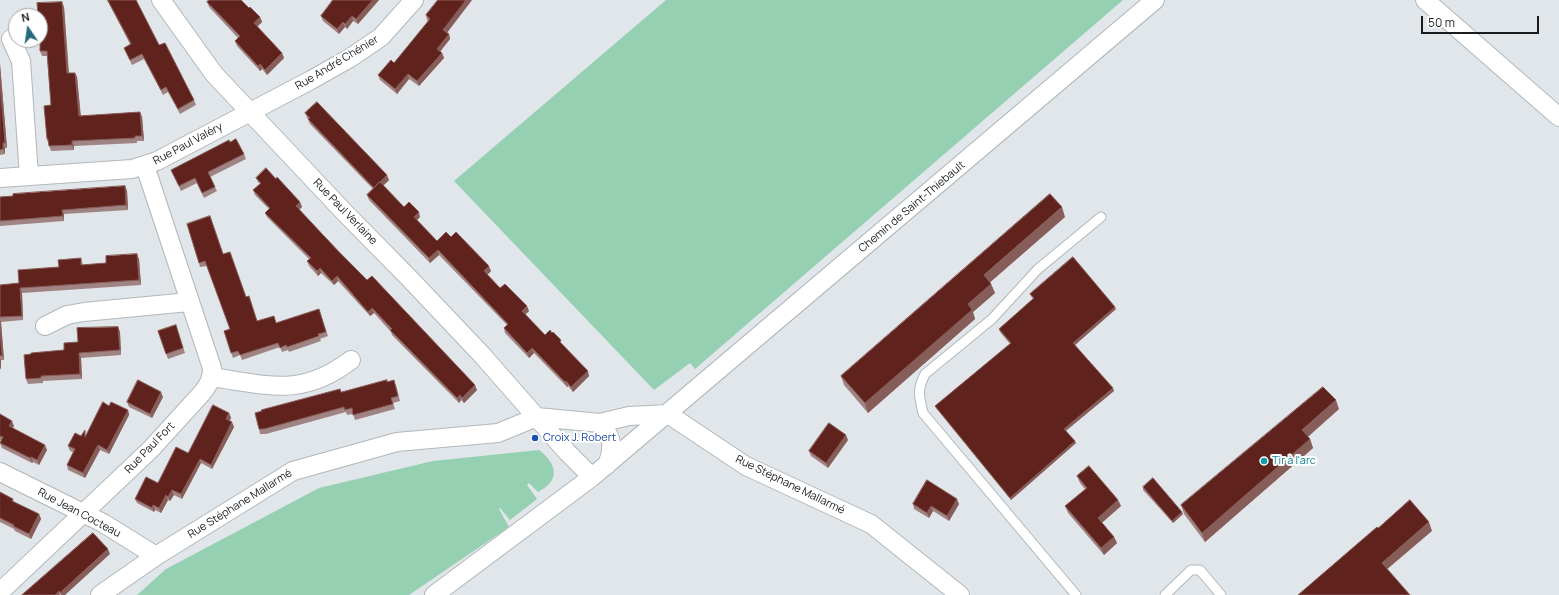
<!DOCTYPE html>
<meta charset="utf-8">
<style>
body{margin:0}
#map{position:relative;width:1559px;height:595px;overflow:hidden;background:#e1e6ea;font-family:Manrope,sans-serif}
canvas{display:block}
.north{position:absolute;left:8px;top:8px;width:40px;height:40px;box-sizing:border-box;background:#fff;border:1px solid #a3a4a5;border-radius:50%;rotate:347deg;font-size:11px;font-weight:700;line-height:16px;text-align:center;color:#1a1c1e}
.north::after{content:'';display:block;margin:auto;width:14px;height:18px;background:#25697a;clip-path:polygon(50% 0,100% 100%,50% 72%,0 100%)}
.scale{position:absolute;left:1421px;top:16px;width:118px;height:18px;box-sizing:border-box;border:2px solid #1a1c1e;border-top:0;padding-left:5px;font-size:12px;line-height:14px;white-space:nowrap;color:#1a1c1e;-webkit-text-stroke:3px #fff;paint-order:stroke}
</style>
<div id="map">
<canvas width="1559" height="595"></canvas>
<div class="north">N</div>
<div class="scale">50 m</div>
</div>
<script>
const ctx = document.querySelector('canvas').getContext('2d');
ctx.lineJoin = 'round';
function paint(path, color) {
  ctx.fillStyle = color;
  ctx.fill(path, 'evenodd');
}
function trace(path, color, width, dash) {
  ctx.strokeStyle = color;
  ctx.lineWidth = width;
  ctx.lineCap = dash ? 'butt' : 'round';
  ctx.setLineDash(dash || []);
  ctx.stroke(path);
}
function label(font, color, halo, rows, align = 'center') {
  ctx.font = font + ' Manrope,sans-serif';
  ctx.lineWidth = 4;
  ctx.setLineDash([]);
  ctx.textBaseline = 'middle';
  ctx.strokeStyle = halo;
  ctx.fillStyle = color;
  for (const [text, x, y, turn = 0] of rows) {
    ctx.save();
    ctx.translate(x, y);
    ctx.rotate((+turn || 0) * Math.PI / 180);
    ctx.textAlign = isNaN(turn) ? turn : align;
    if (halo) ctx.strokeText(text, 0, 0);
    ctx.fillText(text, 0, 0);
    ctx.restore();
  }
}
const green = new Path2D(`
 M666,0H1123L695,369L690,363L654,390L454,181Z
 M539,450C550,458 561,473 548,485C545,488 541,490 538,492L529,483L527,485L537,499L510,520L500,508L499,509L509,527L409,595H137L166,569L319,488L433,461Z`);
const service = new Path2D(`
 M1076,595L923,413C919,396 917,390 925,374L992,319L1038,269L1101,217
 M1165,595L1191,570H1200L1221,595`);
const minor = new Path2D(`
 M161,0L214,74L346,214L410,279L482,355L567,452L592,477
 M1425,0L1559,117
 M11,39L21,61L29,176
 M0,178L132,169L157,161L311,80L350,58L381,37L414,0
 M45,326L67,315L84,312L189,302
 M212,377C268,385 301,398 351,360
 M600,423C613,438 614,447 607,465
 M0,472L103,523L156,556
 M0,592L151,449L202,393C209,384 212,379 212,368L145,166
 M100,595L156,556L293,471L397,442L498,433L537,417L600,423L629,416L668,414L746,466L871,524L960,595
 M434,595L592,477L1155,0`);
const wall = new Path2D(`
 M107,0H136L159,45L194,100L196,105L180,114L168,92L163,95L144,59L132,65L124,48L130,44Z
 M379,0L358,24L353,21L347,29L345,27L339,34L323,21L321,16Z
 M472,0L447,33L449,34L450,39L440,52L442,53L444,58L419,86L409,79L397,94L380,80L378,75L394,63L428,21L427,20L426,15Z
 M207,2L249,8L260,17L262,22L257,26L282,53L284,58L267,75L262,69L260,71L237,46L235,41L238,38L209,7Z
 M64,7L69,73H75L77,77L81,116L140,112L142,117L144,141H137V143L74,146V150L51,151L47,139L51,105L47,56H42L40,51Z
 M0,64L7,148H5V154L0,155Z
 M305,113L389,180L383,185L404,207L420,217L417,220L437,241L451,237L491,271L487,275L500,288L529,311L525,314L545,335L563,345L589,376L573,392L568,386L567,387L534,353L529,358L505,333L504,328L507,325L439,255L430,263L369,200L367,195L373,189L310,124Z
 M230,142L244,154L246,159L210,177L217,191L204,198L197,183L181,191L171,170Z
 M256,178L276,179L300,202L302,207L299,210L367,280L477,390L464,403L461,400L459,403L392,335L391,332L374,313L370,316L338,281L334,285L321,273L318,276L309,266L307,261L309,259L267,217L265,213L269,209L255,195L253,190L260,184L258,182Z
 M125,186L127,191L128,210L64,214V221L0,226V197Z
 M1065,217L990,282L991,284L995,293L973,312L975,319L868,413L844,385L841,376Z
 M223,254L246,297L257,321L277,323L319,309L328,336L320,339L321,341L289,352L288,350L282,352L280,347L242,360L240,355L233,358L224,331L230,329L207,266L200,267L199,263Z
 M81,258L83,265L106,263L139,259L141,285L22,293L23,320L1,322L4,360H1V369H0V285L19,283Z
 M1030,294L1116,309L1074,345L1114,391L1066,431L1076,443L1011,500L936,408L935,406L1010,344L1000,332L999,329L1033,299L1031,296Z
 M176,325L185,353L168,359L158,331Z
 M118,327L120,332L121,355L81,358L82,379L43,381V383L28,384L26,379L64,350L78,342Z
 M387,382L396,385L400,401L393,403L395,409L355,420L353,414L347,415L346,412L266,434H260L259,429L340,389L341,392Z
 M163,397L152,418L129,407L127,402Z
 M109,406L128,410L129,415L109,454L100,450L85,478L68,470L67,465L73,452L70,451L68,446L81,436L86,435Z
 M1339,409L1308,437L1310,439L1313,448L1205,542L1184,514L1181,505Z
 M229,413L231,418L229,421L234,427L212,469L201,463L182,499L174,495L170,501L168,500L161,513L155,510L154,512L137,503L135,499L158,483L188,453Z
 M0,414L14,426L12,428L47,450L39,465L33,462L32,463L2,448L0,443L1,441L0,440Z
 M848,440L828,468L811,456L809,451Z
 M1077,476L1118,500L1121,506L1102,523L1114,537L1117,543L1104,555L1068,513L1065,506L1085,489L1080,483Z
 M1143,487L1183,514L1173,523L1143,490Z
 M0,492L13,499L14,502L39,514L41,519L31,539L15,531L14,529L0,522Z
 M913,504H959L949,521L933,511L929,518L914,509Z`);
const shadedWall = new Path2D(`
 M373,0H379L358,24L356,19Z
 M466,0H472L445,35L443,30Z
 M62,2L64,7L69,78L67,73Z
 M352,16L353,21L347,29L345,24Z
 M260,17L262,22L256,28L254,23Z
 M343,22L345,27L339,34L337,29Z
 M449,34L450,39L438,54L437,49Z
 M282,53L284,58L267,75L265,70Z
 M442,53L444,58L419,86L417,81Z
 M0,64L7,148L5,143L0,82Z
 M260,64L262,69L260,71L258,66Z
 M75,73L77,77L81,121L79,116Z
 M408,74L409,79L397,94L395,89Z
 M140,112L142,117L144,141L142,136Z
 M72,141L74,146V150L72,145Z
 M3,143L5,148V154L3,149Z
 M387,175L389,180L376,193L374,188Z
 M125,186L127,191L128,210L126,205Z
 M300,202L302,207L297,211L296,206Z
 M1062,207L1065,217L987,285L984,275Z
 M62,210L64,214V221L63,216Z
 M419,212L420,217L415,222L414,217Z
 M438,250L439,255L430,263L429,258Z
 M137,254L139,259L141,285L139,280Z
 M489,266L491,271L486,276L484,271Z
 M320,268L321,273L318,276L317,271Z
 M337,276L338,281L334,285L332,281Z
 M991,284L995,293L973,312L975,319L868,413L865,403L968,304Z
 M20,288L22,293L23,320L22,316Z
 M527,306L529,311L524,316L522,311Z
 M1115,307L1116,309L1074,346L1073,343Z
 M372,308L374,313L370,316L368,312Z
 M0,319L1,322L4,360L2,355Z
 M118,327L120,332L121,355L120,350Z
 M532,348L534,353L529,358L527,353Z
 M79,353L81,358L82,379L80,374Z
 M0,359L1,360V369L0,366Z
 M588,371L589,376L573,392L571,387Z
 M566,381L568,386L567,387L565,382Z
 M475,385L477,390L464,403L462,398Z
 M1113,388L1114,391L1065,431L1064,429Z
 M161,392L163,397L152,418L150,414Z
 M460,395L461,400L459,403L457,398Z
 M1336,400L1339,409L1305,439L1302,430Z
 M128,410L129,415L109,454L107,450Z
 M229,413L231,418L228,424L226,419Z
 M12,421L14,426L11,431L9,426Z
 M232,422L234,427L212,469L211,465Z
 M846,435L848,440L828,468L826,463Z
 M1310,439L1313,448L1205,542L1202,533Z
 M1075,441L1076,443L1011,500L1010,498Z
 M45,445L47,450L39,465L37,460Z
 M98,445L100,450L85,478L83,473Z
 M31,457L33,462L32,463L30,458Z
 M200,459L201,463L182,499L181,494Z
 M172,490L174,495L170,501L168,497Z
 M166,495L168,500L161,513L159,508Z
 M957,499L959,504L949,521L947,516Z
 M1118,500L1121,506L1100,524L1098,518Z
 M153,505L155,510L154,512L152,508Z
 M931,506L933,511L929,518L927,513Z
 M1182,512L1183,514L1173,523L1172,521Z
 M39,514L41,519L31,539L29,534Z
 M1429,522L1432,531L1385,571L1382,563Z
 M1114,537L1117,543L1104,555L1101,548Z
 M108,549L110,554L65,595H61L60,593Z
 M59,591L60,595H55Z`);
const building = new Path2D(`
 M108,0H136L159,45L165,43L194,100L178,109L166,87L161,90L142,54L130,60L124,48L131,44Z
 M209,0H241L249,8L250,7L260,17L254,23L282,53L265,70L260,64L258,66L235,41L240,36L207,2Z
 M333,0H373L356,19L352,16L345,24L343,22L337,29L321,16Z
 M438,0H466L443,30L449,34L437,49L442,53L417,81L408,74L395,89L378,75L391,60L394,63L430,19L426,15Z
 M62,2L67,73H75L79,116L140,112L142,136H135V138L72,141V145L49,146L48,139H47L44,106L51,105L47,51H40V16H38L37,3Z
 M0,82L5,143H3V149L0,150Z
 M317,102L387,175L374,188L308,119L310,118L305,113Z
 M236,139L244,154L208,172L215,187L202,193L195,178L179,186L171,170L229,140L230,142Z
 M266,168L276,179L277,177L300,202L296,206L338,251L367,280L372,276L475,385L462,398L460,395L457,398L390,330L392,329L372,308L368,312L337,276L332,281L320,268L317,271L307,261L311,258L265,213L270,208L253,190L261,183L256,178Z
 M380,182L404,207L409,202L419,212L414,217L437,241L446,232L451,237L456,232L489,266L484,271L500,288L505,284L527,306L522,311L545,335L550,330L552,333L553,332L561,340L560,342L588,371L571,387L566,381L565,382L532,348L527,353L504,328L508,324L438,250L429,258L367,195Z
 M125,186L126,205L62,210L63,216L0,221V197L13,196V194Z
 M1050,194L1062,207L984,275L991,284L968,304L972,310L865,403L841,376Z
 M210,216L223,254L230,252L246,297L249,296L257,321L274,316L276,323L319,309L326,332L318,334L319,336L287,347L286,345L280,348L278,343L240,355L238,351L231,353L224,331L230,329L205,261L199,263L187,224Z
 M137,254L139,280L20,288L22,316L0,317V285L19,283L18,270L59,267L58,260L81,258V265L106,263V256Z
 M1073,257L1115,307L1073,343L1113,388L1064,429L1075,441L1010,498L935,406L1011,343L999,329L1034,298L1030,294Z
 M176,325L183,348L166,354L158,331Z
 M0,326L2,355L0,356Z
 M118,327L120,350L79,353L80,374L41,376V378L26,379L24,355L31,354V353L64,350V343L78,342L77,328Z
 M138,380L161,392L150,414L127,402Z
 M387,380V382L394,380L398,396L391,398L393,404L353,415L352,408L345,410L344,407L264,429H259L255,413L262,411L261,410L340,389L341,392Z
 M1323,387L1336,400L1302,430L1310,439L1202,533L1181,505Z
 M103,402L109,406L111,402L128,410L107,450L98,445L83,473L67,465L75,449L68,446L75,433L81,436L85,430V437Z
 M213,405L229,413L226,419L232,422L211,465L200,459L181,494L172,490L168,497L166,495L159,508L153,505L152,508L135,499L146,477L158,483L176,447L188,453Z
 M0,414L12,421L9,426L45,445L37,460L31,457L30,458L0,443L3,437L0,436Z
 M829,423L846,435L826,463L809,451Z
 M1089,466L1118,500L1098,518L1114,537L1101,548L1065,506L1087,488L1077,476Z
 M1153,478L1182,512L1172,521L1143,487Z
 M927,480L957,499L947,516L931,506L927,513L913,504Z
 M0,492L13,499L12,501L39,514L29,534L13,526L14,525L0,518Z
 M1410,500L1429,522L1382,563L1410,595H1298L1377,527L1378,528Z
 M93,533L108,549L60,593L59,591L55,595H22Z`);
const markers = [
 [535,438,4,"#1a4fb4"],
 [1264,461,4,"#0f9aa8"]
];
const streetNames = [
 ["Rue André Chénier",337,63,-31],
 ["Rue Paul Valéry",188,144,-28],
 ["Chemin de Saint-Thiebault",912,207,-40],
 ["Rue Paul Verlaine",345,212,46],
 ["Rue Paul Fort",150,448,-46],
 ["Rue Stéphane Mallarmé",790,485,26],
 ["Rue Stéphane Mallarmé",240,504,-32],
 ["Rue Jean Cocteau",79,513,28]
];
const transitNames = [
 ["Croix J. Robert",543,438]
];
const cultureNames = [
 ["Tir à l'arc",1272,461]
];
paint(green, '#96d0b3');
trace(service, '#b1b7ba', 11);
trace(minor, '#b1b7ba', 20);
trace(service, '#fff', 9);
trace(minor, '#fff', 18);
paint(wall, '#a08484');
paint(shadedWall, '#875d5a');
paint(building, '#60221d');
trace(building, '#875d5a', 1);
for (const [x, y, r, color] of markers) {
  const dot = new Path2D();
  dot.arc(x, y, r, 0, 2 * Math.PI);
  ctx.fillStyle = color;
  ctx.fill(dot);
  trace(dot, '#fff', 1.5);
}
label('11px', '#1a1c1e', '#fff', streetNames);
label('11px', '#164399', '#fff', transitNames, 'left');
label('11px', '#0d838f', '#fff', cultureNames, 'left');
</script>
